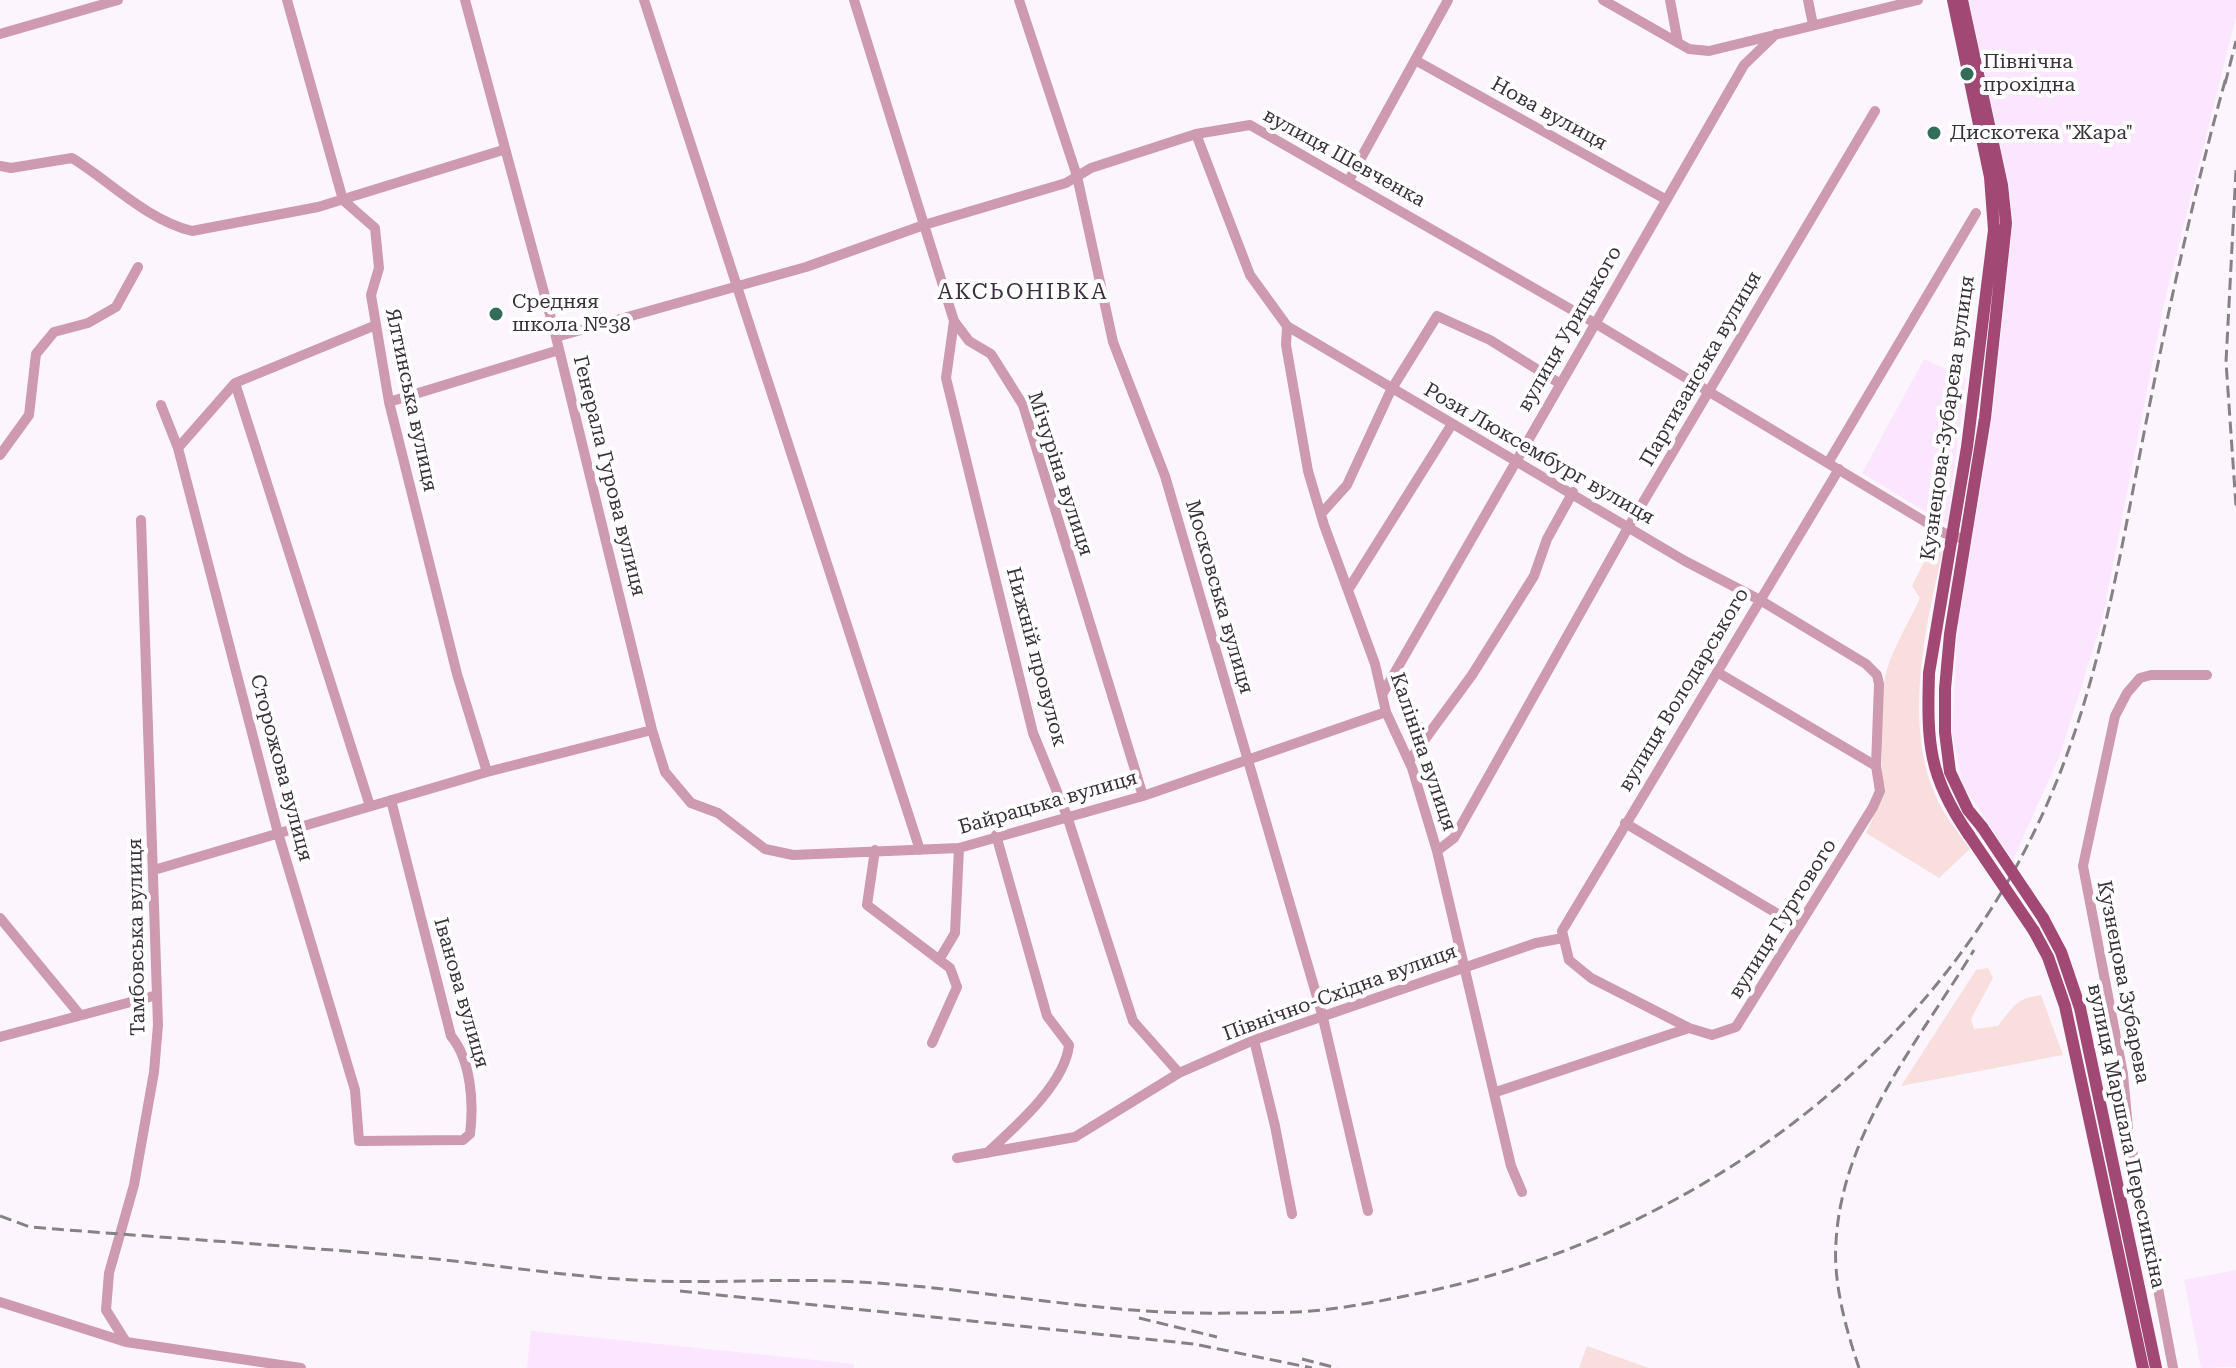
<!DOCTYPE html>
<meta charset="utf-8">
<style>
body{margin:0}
canvas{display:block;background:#fcf5fd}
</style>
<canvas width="2236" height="1368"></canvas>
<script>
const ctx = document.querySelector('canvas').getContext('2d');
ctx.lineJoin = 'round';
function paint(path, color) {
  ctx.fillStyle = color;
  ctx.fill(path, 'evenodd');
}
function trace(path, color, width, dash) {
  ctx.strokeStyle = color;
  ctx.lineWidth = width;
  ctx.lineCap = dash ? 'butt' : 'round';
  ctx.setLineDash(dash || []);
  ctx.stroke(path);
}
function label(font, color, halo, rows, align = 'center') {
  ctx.font = font + ' "Roboto Serif",serif';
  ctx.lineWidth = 8;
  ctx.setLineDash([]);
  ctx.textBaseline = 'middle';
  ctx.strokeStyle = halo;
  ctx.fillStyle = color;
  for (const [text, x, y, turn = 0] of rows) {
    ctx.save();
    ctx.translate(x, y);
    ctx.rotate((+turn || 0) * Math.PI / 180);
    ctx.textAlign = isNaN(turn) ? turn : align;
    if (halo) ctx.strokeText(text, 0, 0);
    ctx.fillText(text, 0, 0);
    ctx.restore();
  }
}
const built = new Path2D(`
 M1969,0H2236V17L2164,304L2102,621L2060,755L2013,860L1963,785L1952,732L1957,634L1992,419L2013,223L2009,184Z
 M1924,359L1966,378L1947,525L1862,473Z
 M2236,1270V1367L2201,1368L2184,1280Z
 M531,1331L854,1364V1368H527Z`);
const green = new Path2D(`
 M1936,538L1943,550C1926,624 1904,719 1934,792C1942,813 1957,831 1970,849L1939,878L1866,833C1897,776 1871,728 1886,673C1893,647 1909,622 1920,598L1912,586Z
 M1988,968L1993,978L1971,1019L1974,1029L1998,1026C2013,1007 2016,998 2041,995L2063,1055L1901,1086L1976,970Z
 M1587,1346L1649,1368H1579Z`);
const minor = new Path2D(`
 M287,0L343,200L375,228L379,268L371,295L389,402L457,674L487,772
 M465,0L556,337L652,730L665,772L691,803L718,813L765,849L793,855L959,848L1143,796L1386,712
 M644,0L920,850
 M854,0L954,321L969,341L991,354L1023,405L1143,796
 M1019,0L1077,176L1113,342L1165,476L1322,1014L1368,1211
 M1603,0L1689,49L1709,51L1918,0
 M1670,0L1678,43
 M1808,0L1813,25
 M0,34L118,0
 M1415,60L1665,199
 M1196,134L1250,275L1287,326L1685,561L1760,600L1866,664L1877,675L1879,684L1876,766
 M0,166L11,168L72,158C111,182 147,220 192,231L318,207L503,150
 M1349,180L1448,0
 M954,321L946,378L1033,733L1067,816L1133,1021L1179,1073
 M1287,326L1286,345L1308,471L1324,525L1375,664L1386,712L1412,768L1437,851L1511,1166L1522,1192
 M556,337L806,267L924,225L1066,183L1091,168L1196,134L1250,125L1593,322L1944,533L1966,540
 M235,383L370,806
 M389,402L559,350
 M161,405L178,448L278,833L355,1090L359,1141L463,1140L470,1134C474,1103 471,1060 451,1036L391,800
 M178,448L235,383L376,325
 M0,455L29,415L36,354L54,332L88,323L116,307L138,267
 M1828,463L1976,213
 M1321,514L1347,485L1391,390L1437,316L1490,340L1559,383
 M1348,590L1452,424
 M1383,693L1744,65L1776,34
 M1409,761L1472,675L1534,576L1547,539L1573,492
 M1625,823L1798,926
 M875,850L867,905L950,968L957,987L932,1043
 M1437,851L1454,838L1629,526L1875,111
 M154,870L487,772L652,730
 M0,918L80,1015
 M939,960L955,933L959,848
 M1689,1028L1591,978L1569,960L1562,931L1839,469
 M0,1037L157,995
 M1254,1040L1275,1126L1292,1214
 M1496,1092L1689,1028L1712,1035L1736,1027L1873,807L1880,791L1876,766L1717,672
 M987,1153C1015,1127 1065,1084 1069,1045L1047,1016L996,835
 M957,1158L1075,1137L1179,1073L1254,1040L1536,943L1563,938
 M0,1302L126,1342L301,1368
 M126,1342L106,1310L109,1273L134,1185L154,1072L158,1025L141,520
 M2173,1368L2128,1129L2123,1074L2083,866L2115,716L2127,693L2140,678L2151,675H2207`);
const major = new Path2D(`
 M1953,0L1990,177L1994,230L1967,447L1929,673C1927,743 1928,776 1969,835
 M1962,0L2002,185L2006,223L1985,418L1950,634L1945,689V732L1950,772L1968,810L1982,827
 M2043,918L2061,952L2080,1008L2156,1368
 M2034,931L2048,957L2065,1006L2143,1368`);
const rail = new Path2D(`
 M2225,84L2236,41
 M2236,170L2226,362L2236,506
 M0,1216L30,1227C154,1237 279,1245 403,1256C487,1263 571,1278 655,1281C715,1283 775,1279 835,1281C944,1284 1053,1306 1162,1312C1207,1314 1252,1313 1297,1312C1336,1310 1376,1302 1415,1294C1677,1242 1921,1071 2037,826C2096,703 2117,571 2143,438C2167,316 2193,195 2227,74
 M680,1291L1194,1344L1312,1368
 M1139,1318L1217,1337
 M1302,1359L1337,1368
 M1859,1368C1846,1329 1833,1283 1836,1242C1842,1132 1920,1039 1974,950`);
const majorBridge = new Path2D(`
 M1982,827L2043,918
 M1969,835L2034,931`);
const markers = [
 [1967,74,8,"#326e59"],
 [1934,133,8,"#326e59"],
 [496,314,8,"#326e59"]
];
const poiNames = [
 ["Північна",1983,62],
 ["прохідна",1983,85],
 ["Дискотека \"Жара\"",1950,133],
 ["Средняя",512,302],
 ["школа №38",512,325]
];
const streetNames = [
 ["Нова вулиця",1549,114,29],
 ["вулиця Шевченка",1344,158,29],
 ["вулиця Урицького",1570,329,-60],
 ["Партизанська вулиця",1701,369,-60],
 ["Ялтинська вулиця",411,400,78],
 ["Кузнецова-Зубарєва вулиця",1948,418,-82],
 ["Рози Люксембург вулиця",1539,454,30],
 ["Мічуріна вулиця",1060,474,72],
 ["Генерала Гурова вулиця",609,476,76],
 ["Московська вулиця",1219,597,74],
 ["Нижній провулок",1036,657,75],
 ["вулиця Володарського",1684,690,-59],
 ["Калініна вулиця",1423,752,71],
 ["Сторожова вулиця",281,768,75],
 ["Байрацька вулиця",1048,803,-16],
 ["вулиця Гуртового",1783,919,-58],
 ["Тамбовська вулиця",137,937,-91],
 ["Кузнецова Зубарева",2123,982,79],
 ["Іванова вулиця",461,993,74],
 ["Північно-Східна вулиця",1340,993,-20],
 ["вулиця Маршала Пересипкіна",2126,1136,78]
];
const neighbourhoodNames = [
 ["АКСЬОНІВКА",1023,293]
];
paint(built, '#fbe5ff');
paint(green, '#f8dfdd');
trace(minor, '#ce9ab0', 10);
trace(major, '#a14875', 12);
trace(rail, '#878088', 3, [12, 6]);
trace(majorBridge, '#a14875', 12);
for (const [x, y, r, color] of markers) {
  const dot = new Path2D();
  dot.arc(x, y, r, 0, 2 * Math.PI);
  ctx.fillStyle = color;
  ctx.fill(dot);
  trace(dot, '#fff', 3);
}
label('20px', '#39323a', '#fff', poiNames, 'left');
label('20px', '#39323a', '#fff', streetNames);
ctx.letterSpacing = '2px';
label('22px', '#3c2f3f', '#fff', neighbourhoodNames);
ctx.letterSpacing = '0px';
</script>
